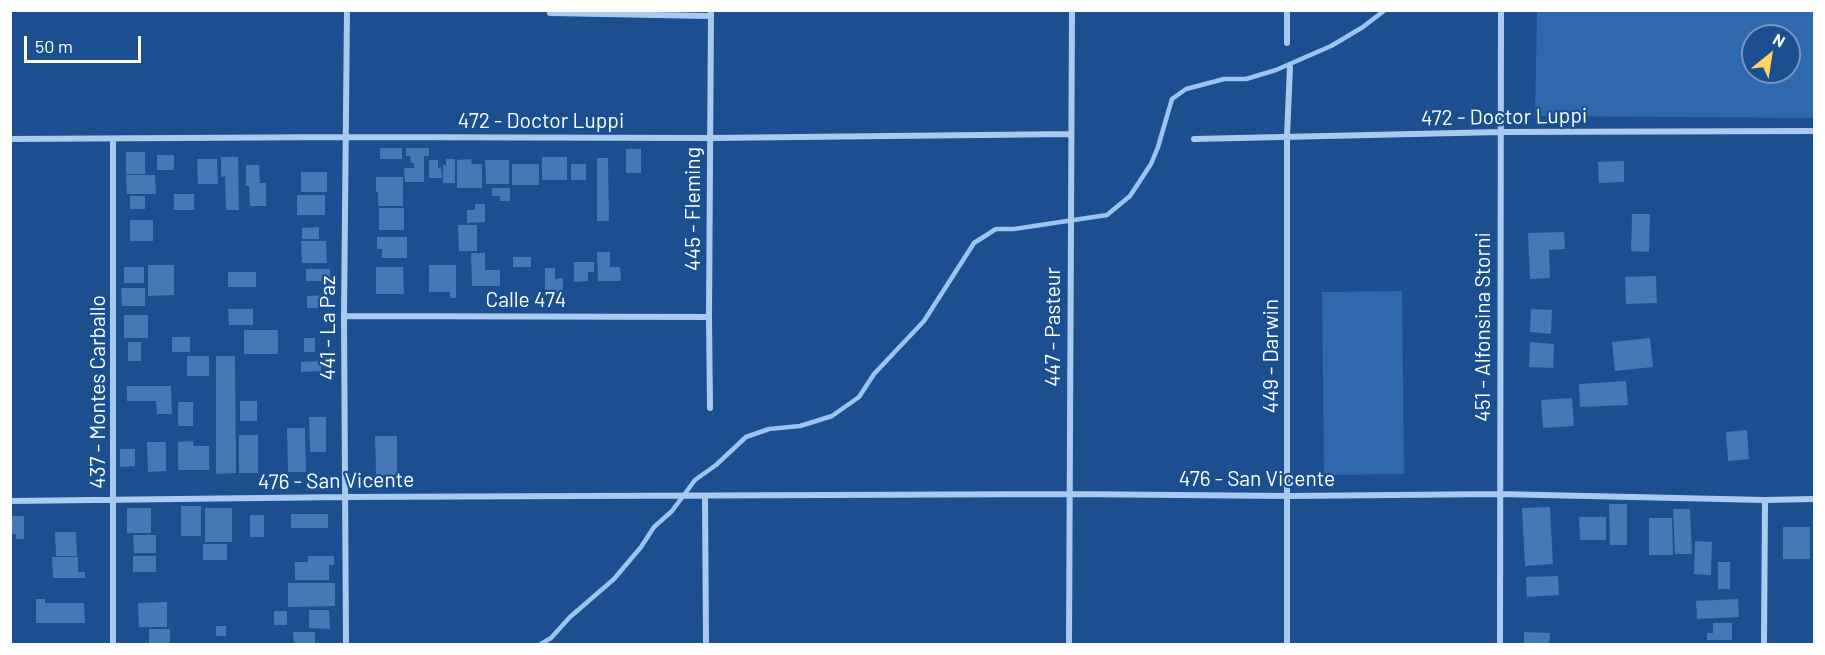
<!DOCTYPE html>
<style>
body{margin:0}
#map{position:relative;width:1825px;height:655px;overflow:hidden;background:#1b4f8f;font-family:Barlow,sans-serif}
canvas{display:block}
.frame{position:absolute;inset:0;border:12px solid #fff;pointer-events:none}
.north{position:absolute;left:1741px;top:24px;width:60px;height:60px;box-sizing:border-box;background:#1b4f8f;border:2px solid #7695bc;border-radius:50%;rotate:30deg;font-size:16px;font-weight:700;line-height:24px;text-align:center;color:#fff}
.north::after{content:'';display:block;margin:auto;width:21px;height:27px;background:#ffd166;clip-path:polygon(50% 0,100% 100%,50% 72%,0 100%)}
.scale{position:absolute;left:24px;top:36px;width:117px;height:27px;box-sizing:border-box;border:3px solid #fff;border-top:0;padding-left:8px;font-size:18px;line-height:21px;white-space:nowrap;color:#fff;-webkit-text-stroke:4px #1b4f8f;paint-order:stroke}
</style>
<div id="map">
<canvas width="1825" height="655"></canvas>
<div class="frame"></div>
<div class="north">N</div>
<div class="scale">50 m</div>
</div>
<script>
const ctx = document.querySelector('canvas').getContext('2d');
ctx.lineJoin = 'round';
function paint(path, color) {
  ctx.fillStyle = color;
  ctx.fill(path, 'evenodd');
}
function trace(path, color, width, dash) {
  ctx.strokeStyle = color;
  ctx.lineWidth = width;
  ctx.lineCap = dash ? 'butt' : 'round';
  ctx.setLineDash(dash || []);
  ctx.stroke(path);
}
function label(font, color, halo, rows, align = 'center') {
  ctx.font = font + ' Barlow,sans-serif';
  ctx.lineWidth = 4.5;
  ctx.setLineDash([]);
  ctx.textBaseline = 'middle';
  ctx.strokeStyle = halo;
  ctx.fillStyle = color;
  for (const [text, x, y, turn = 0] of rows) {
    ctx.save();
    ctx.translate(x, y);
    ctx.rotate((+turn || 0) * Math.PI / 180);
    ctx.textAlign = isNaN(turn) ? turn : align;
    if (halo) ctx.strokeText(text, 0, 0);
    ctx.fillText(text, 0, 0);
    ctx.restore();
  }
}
const green = new Path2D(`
 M1537,11H1814V118L1535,116ZM1753,36H1789V72H1753Z
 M1402,291L1404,474L1324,475L1322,292Z`);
const stream = new Path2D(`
 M541,644L551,638L570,617L614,579L641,547L654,527L672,511L695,480L716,465L746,437L769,429L800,426L832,416L859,397L874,374L924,321L974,243L996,229H1014L1107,215L1130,196L1151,164L1158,147L1172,99L1186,89L1224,79H1246L1276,70L1331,46L1363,27L1385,10`);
const building = new Path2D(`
 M380,148H402V159H380Z
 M406,148H429V156H424V182H405L404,168H414V163H411L410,156H406Z
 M626,149H641V173H626Z
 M126,152H145V174H126Z
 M157,155H174V170H157Z
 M221,157H238L239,210H226L225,176L221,177Z
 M542,157H567V180H542Z
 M597,158H608L609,221H597Z
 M197,159H217L218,184H198Z
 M446,159H455V183H443V165H446Z
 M471,159L472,164H482V188H457V160Z
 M429,160H438V168L441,167L442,178H429Z
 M485,160H509V184H486Z
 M1624,161V182L1599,183L1598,162Z
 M512,164H539V185H512Z
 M571,164H586V180H571Z
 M246,165H259L260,183H266V206H250L249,186H246Z
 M301,172H327V192H301Z
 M126,175H155L156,194H127Z
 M376,177H403V206H378V192H376Z
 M492,188H510V201H500V196H492Z
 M174,194H194V210H174Z
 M297,195H325V215H297Z
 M130,196H145V209H130Z
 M475,204H485V222L467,223V210H475Z
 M379,208H404V230H379Z
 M1632,214H1650L1649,252L1631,251Z
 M130,220H153V241H130Z
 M458,225H477V251H459Z
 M319,227V239H302V228Z
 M1564,232L1565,249L1549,250L1550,278L1530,279L1528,233Z
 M377,237H407V258H382V249H377Z
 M301,241H326L327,263H302Z
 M597,252H610V267H620L621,281H598Z
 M471,253H485V270H500V286H472Z
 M513,257H531V267H513Z
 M574,262H594V272H588V281L574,282Z
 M148,265H174V295L148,296Z
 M429,265H456V298H450V292H429Z
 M124,267H144V283H124Z
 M376,267H403L404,294H376Z
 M545,268H555V279L563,278V292H545Z
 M306,269H330V281H306Z
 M228,272H256V287H228Z
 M1656,276L1657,303L1626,304L1625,277Z
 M121,288H145V306H122Z
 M329,295V308H307V296Z
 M228,309H253V325H229Z
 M1531,309L1552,310L1551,334L1530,332Z
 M124,315H148V338H124Z
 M244,330H278V354H244Z
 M172,337H190V352H172Z
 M304,338H315V352H304Z
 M1650,338L1653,367L1615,371L1612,342Z
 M128,342H141V361H128Z
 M1530,342L1554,344L1553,368L1529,367Z
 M187,356H209V376H187Z
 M216,356H235L236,473L216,474Z
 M321,361V371L301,372V362Z
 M1626,381L1628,405L1580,407L1579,384Z
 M127,386H171L172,414H157L156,401H127Z
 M1572,398L1574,426L1543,428L1541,400Z
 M240,401H257V421H240Z
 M178,402H193V426H178Z
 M309,417H326V452H310Z
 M287,428H305L306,472H288Z
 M1747,430L1749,459L1728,461L1726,432Z
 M239,435H258V473H239Z
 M375,436H397V475H376Z
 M193,441V446H209V470H178V442Z
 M147,442H166V471L148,472Z
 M120,449H135V466L120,467Z
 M1609,504H1627V545H1610Z
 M181,506H201V536H181Z
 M1550,507L1553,564L1525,566L1522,508Z
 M127,508H151V533H127Z
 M205,508H232V542H205Z
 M1673,509H1690L1692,554H1675Z
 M291,514H328V528H291Z
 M250,515H264V537H250Z
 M10,516H24V539H16V534H10Z
 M1579,517H1606V540H1580Z
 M1649,518H1672L1673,555H1649Z
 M1783,527H1810V559H1783Z
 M55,532H76L77,556H56Z
 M133,535H156V553H134Z
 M1695,541L1712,542L1711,575L1694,574Z
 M203,544H227V560H203Z
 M133,556H156V572H133Z
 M308,556H334V565H329V580H295V562H308Z
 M52,557H78V572H85V578H53Z
 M1718,562H1730V589H1718Z
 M1558,576L1559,595L1527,597L1526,577Z
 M288,583H335V606L288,607Z
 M36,599H45V603H84L85,623H36Z
 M1738,599L1739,617L1697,619L1696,601Z
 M167,602V627H139L138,603Z
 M309,610H329L330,629L309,628Z
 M274,611H287V625H274Z
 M1713,623H1732V640H1707V633H1713Z
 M216,626H226V636H216Z
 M149,629H170V644H149Z
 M293,632H315V644H294Z
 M1524,632L1550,633L1549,644H1524Z`);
const minor = new Path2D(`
 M550,13L710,16
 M1287,43V10
 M10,139L345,137L709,138L1071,134
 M1194,139L1500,132L1814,131
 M344,316L709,317
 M710,408L709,317L711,10
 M705,496L706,644
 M10,501L345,497L1068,494L1288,496L1499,494L1765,500L1814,499
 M113,644V139
 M346,644L344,316L347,10
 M1069,644L1072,10
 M1287,644V136L1290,67
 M1500,644L1501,10
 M1764,644L1765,500`);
const streetNames = [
 ["472 - Doctor Luppi",1504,117,-1],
 ["472 - Doctor Luppi",541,121],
 ["445 - Fleming",693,209,-90],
 ["Calle 474",526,300],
 ["447 - Pasteur",1053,327,-90],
 ["451 - Alfonsina Storni",1483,327,-90],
 ["441 - La Paz",328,328,-90],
 ["449 - Darwin",1271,356,-90],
 ["437 - Montes Carballo",98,392,-90],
 ["476 - San Vicente",1257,479],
 ["476 - San Vicente",336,481,-1]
];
paint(green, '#2e69ad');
trace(stream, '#9cc4f0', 4.5);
paint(building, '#4478b7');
trace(minor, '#a9c9ee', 6);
label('21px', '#fff', '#1b4f8f', streetNames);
</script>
